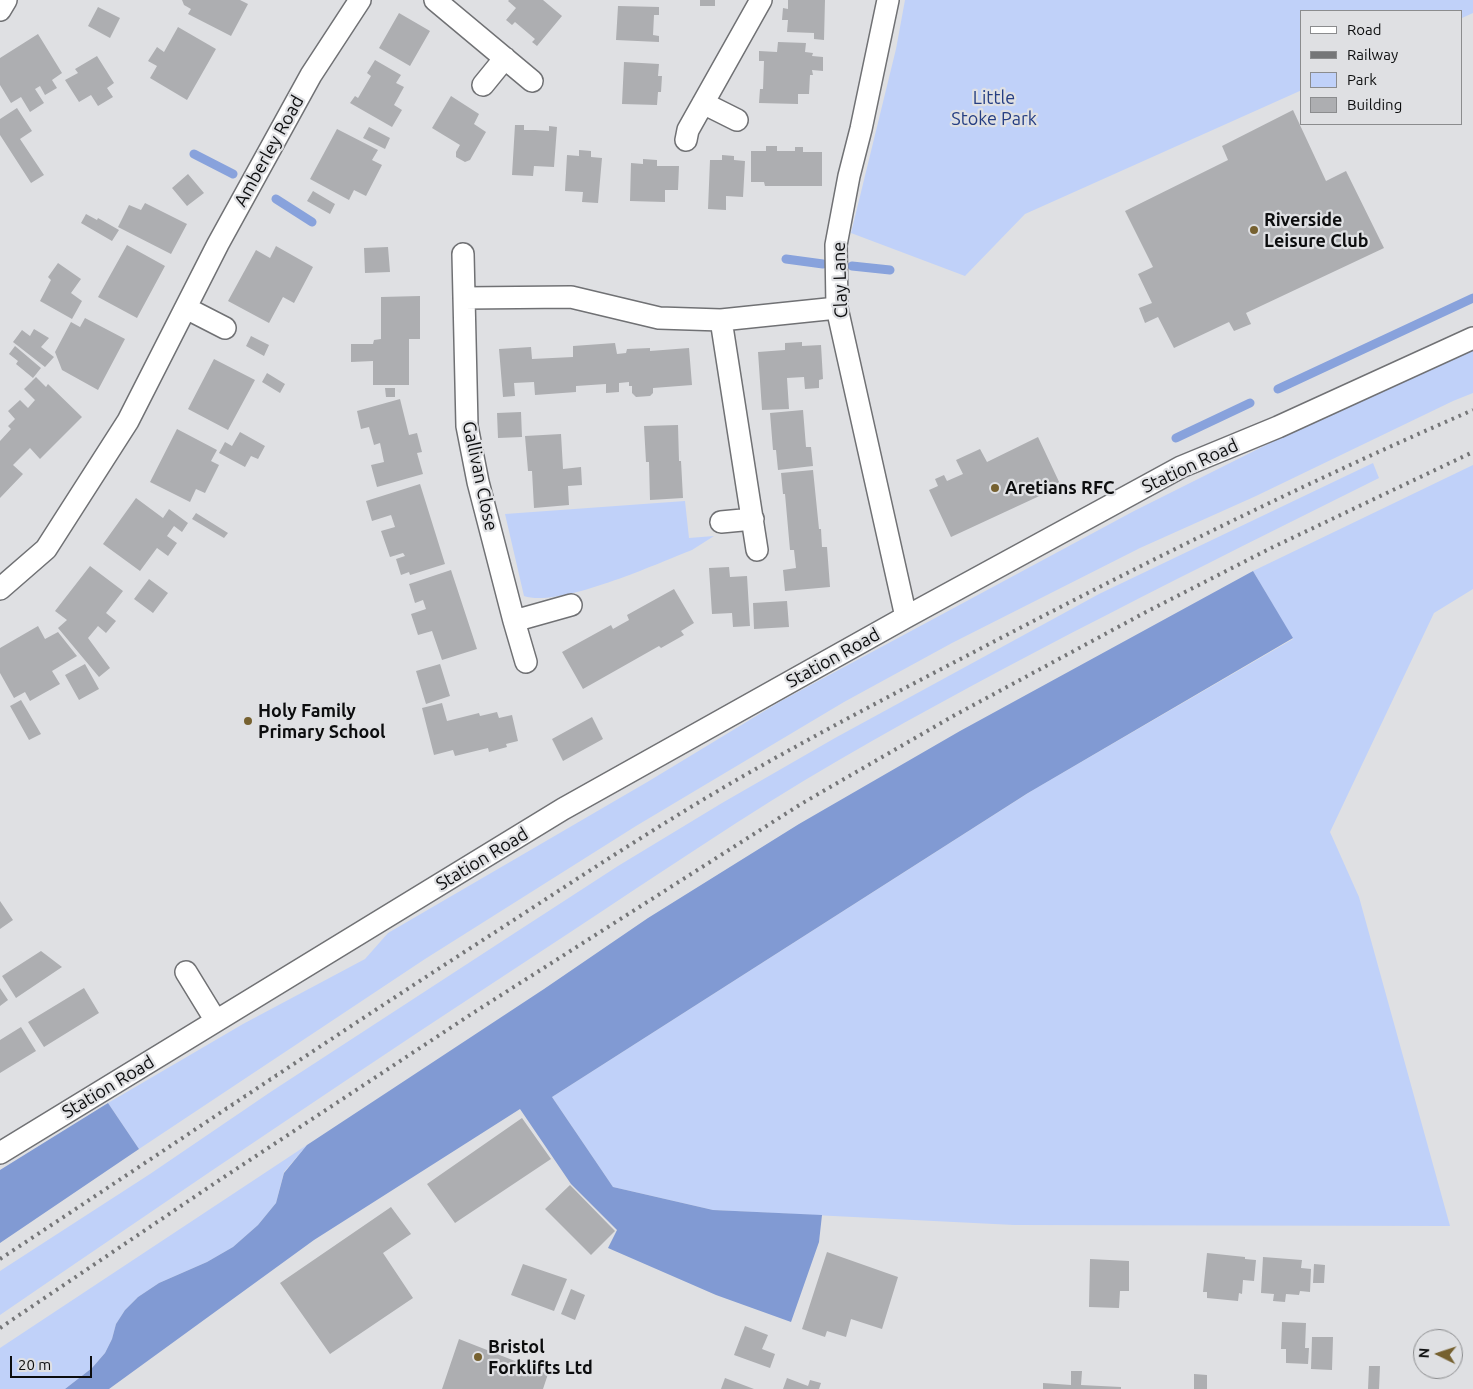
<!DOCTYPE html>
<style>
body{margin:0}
#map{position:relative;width:1473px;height:1389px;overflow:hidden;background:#dfe0e3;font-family:Ubuntu,sans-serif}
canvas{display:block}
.legend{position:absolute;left:1300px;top:10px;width:162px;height:115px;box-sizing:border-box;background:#dfe0e3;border:1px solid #8b8c8e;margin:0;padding:6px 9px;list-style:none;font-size:15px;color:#0c0d0e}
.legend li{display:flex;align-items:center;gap:10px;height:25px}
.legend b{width:25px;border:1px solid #8b8c8e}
.north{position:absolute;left:1413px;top:1329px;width:50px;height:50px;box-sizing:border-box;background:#dfe0e3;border:1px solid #8b8c8e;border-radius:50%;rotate:274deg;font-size:14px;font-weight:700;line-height:20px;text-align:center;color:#0c0d0e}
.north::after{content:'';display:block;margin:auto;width:18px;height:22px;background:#766130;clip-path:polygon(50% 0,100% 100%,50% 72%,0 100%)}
.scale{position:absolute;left:10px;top:1356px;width:82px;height:22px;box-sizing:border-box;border:2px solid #0c0d0e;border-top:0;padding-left:6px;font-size:15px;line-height:18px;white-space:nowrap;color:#0c0d0e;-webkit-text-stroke:4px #dfe0e3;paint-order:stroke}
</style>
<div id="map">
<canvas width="1473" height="1389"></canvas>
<ul class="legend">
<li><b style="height:6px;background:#fff"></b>Road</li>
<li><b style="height:6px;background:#757678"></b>Railway</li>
<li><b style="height:14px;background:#c0d1f9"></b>Park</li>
<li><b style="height:14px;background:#adaeb1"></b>Building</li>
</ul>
<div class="north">N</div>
<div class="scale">20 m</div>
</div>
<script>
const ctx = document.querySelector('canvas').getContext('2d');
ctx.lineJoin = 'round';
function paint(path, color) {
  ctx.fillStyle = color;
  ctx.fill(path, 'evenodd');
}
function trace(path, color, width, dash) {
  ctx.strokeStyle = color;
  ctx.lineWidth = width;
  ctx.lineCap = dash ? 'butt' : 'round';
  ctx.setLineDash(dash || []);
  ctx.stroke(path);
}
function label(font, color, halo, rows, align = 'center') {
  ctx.font = font + ' Ubuntu,sans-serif';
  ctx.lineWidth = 4.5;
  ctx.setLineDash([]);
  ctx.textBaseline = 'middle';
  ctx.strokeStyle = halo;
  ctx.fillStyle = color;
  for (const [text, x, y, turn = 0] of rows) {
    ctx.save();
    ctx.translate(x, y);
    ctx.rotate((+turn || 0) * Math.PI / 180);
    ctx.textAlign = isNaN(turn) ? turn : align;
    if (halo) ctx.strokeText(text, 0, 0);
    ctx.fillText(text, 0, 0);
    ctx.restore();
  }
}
const green = new Path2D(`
 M905,0H1473V13L1462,18V11H1302V90L1025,214L965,276L851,233L896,49Z
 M1473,349V393L1453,401L1256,496L1140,548L952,643L844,702L636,826L425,959L139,1149L108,1103L243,1024L365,959L388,933L649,781L781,701L1134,511L1270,443L1402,380Z
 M1373,463L1379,478C1197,569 1015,658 839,760C746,814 656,876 566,935C376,1059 188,1186 0,1315V1271L150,1174L272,1091L507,938L618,866L722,803L835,738L1099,594Z
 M1473,465V589L1434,613L1330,832L1359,897L1450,1226L1014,1225L713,1210L613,1187L552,1097L1033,790L1293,639L1253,571Z
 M685,501L689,538L714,536L692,550C656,564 559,608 524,596L505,514Z
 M307,1145L284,1172L276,1203L258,1225L233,1247L207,1262L159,1283L138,1297L125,1310L116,1324L112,1339L105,1353L92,1368L65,1389H0V1348Z`);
const forest = new Path2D(`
 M1253,571L1293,638L1028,793L552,1097L613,1187L713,1210L822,1215L819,1242L791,1322L716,1295L608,1248L617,1230L571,1184L520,1109L314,1240L109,1389H65L92,1368L105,1353L112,1339L116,1324L125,1310L138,1297L159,1283L207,1262L233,1247L258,1225L276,1203L284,1173L307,1145L544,989L648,918L799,824L960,731Z
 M108,1103L139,1149L0,1243V1170Z`);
const stream = new Path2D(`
 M194,154L233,174
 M276,199L312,222
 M786,259L823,264
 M852,266L890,270
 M1278,389L1473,298
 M1176,438L1250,403`);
const building = new Path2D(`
 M182,0H240L248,4L231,36L188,14L191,9L184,5Z
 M509,0H543L562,16L537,46L532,42L535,39L515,22L512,25L506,20L516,8L508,1Z
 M700,0H715V6H700Z
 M788,0H825L824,40L814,39V33L787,32L788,20H782L783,8L788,9Z
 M618,6L659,7V15H654L653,35L659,36V42L616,40Z
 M98,7L120,18L110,38L88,26Z
 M399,13L430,31L410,66L379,48Z
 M178,27L216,49L187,100L150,78L157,66L148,61L157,47L164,52Z
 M38,34L62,73L52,80L57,88L45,95L40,86L35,89L44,103L30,112L21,97L11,103L0,85V58Z
 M778,42L806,43L805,52L813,53L812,56L823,57V71L812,70L813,75H810L809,94H798V104L759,103L760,89H763L764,61H759V51L777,52Z
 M97,56L114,83L107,88L113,97L98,106L91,95L79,102L65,80L78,73L75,69Z
 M375,60L401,75L396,83L404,87L394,105L402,110L392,127L350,103L355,96L358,98L371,76L367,73Z
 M624,62L659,64L658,76H662L661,92H658L657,105L622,104Z
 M451,96L479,114L474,124L486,132L470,160L465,162L456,157V152L460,145L432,128Z
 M17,108L32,131L20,139L44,175L31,183L0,135V119Z
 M1293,110L1326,181L1346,171L1384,248L1246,313L1251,324L1234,331L1229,322L1174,348L1158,317L1145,323L1139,308L1152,303L1138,274L1153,267L1125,211L1228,160L1222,146Z
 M515,125H524V130H535L549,131V126L557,127L554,167L534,166L533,176L512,175Z
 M369,127L390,138L385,149L363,138Z
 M337,129L378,150L372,160L382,165L366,196L354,190L349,200L310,179Z
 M766,146H777V151H795V147H803V152H822V186H765L764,182H751V151H766Z
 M579,150L591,151V157L602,158L598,203L582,202L583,192L565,191L567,155L579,156Z
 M722,155L734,156V160L745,161L743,197L726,196V210L708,209L710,160H722Z
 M643,159L657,160V166H679L678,190H665V202L630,201L631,163L643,164Z
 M188,174L204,193L187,206L172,188Z
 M313,191L335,204L330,214L307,201Z
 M145,203L187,224L171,254L118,227L129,205L141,210Z
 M86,214L97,220L98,218L119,230L112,241L81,223Z
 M127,245L165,266L137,318L98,297Z
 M276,246L313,267L294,303L283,297L269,323L228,301L256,250L270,258Z
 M388,247L390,272L365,273L364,248Z
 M58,263L81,279L71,293L82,301L72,319L40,301L51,280L48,277Z
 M420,296V339H409V385H373V361L351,362V344H373L374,340L381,339V297Z
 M85,318L125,339L98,390L62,370L55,352L71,322L80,327Z
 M34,329L49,338L41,347L54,357L45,367L13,342L22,330L30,336Z
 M251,336L269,345L264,356L246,346Z
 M802,342V346L821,345L823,379L819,380V388L805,389L804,377L787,378L789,409L762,410L758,352L785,350V343Z
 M615,343L617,354L626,353L627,349L650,348V351L689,348L692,385L653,388V393L650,396L636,397L632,393V386H629V382L619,383V392L606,393V384L576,386V392L535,395L534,382L514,383L515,396L503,397L499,349L531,347L532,359L573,357V346Z
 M15,346L41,368L33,378L16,364L18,361L9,354Z
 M214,359L255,380L228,430L188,409Z
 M267,373L285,384L280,393L262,382Z
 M36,377L46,387L48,384L82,417L40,459L30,448L13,465L23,474L0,498V441L11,429L8,426L15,419L8,411L20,400L28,408L35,400L24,389Z
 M385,388H395V397H386Z
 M400,399L409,435L417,433L422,452L417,453L423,474L377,487L371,465L384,462L380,443L374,445L369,427L361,429L357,411Z
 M803,410L806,447H811L813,466L778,470L776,450H773L770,413Z
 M521,412L522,437L498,438L497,413Z
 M678,425L679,461H681L683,498L650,500L649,462H646L644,426Z
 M177,429L217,450L211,461L219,465L205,493L196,489L190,502L150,482Z
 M240,432L265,446L258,459L251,456L245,467L219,453L225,442L232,446Z
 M561,434L563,469L581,467L582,485L568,486L569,505L534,508L532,471H528L525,436Z
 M1038,437L1061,486L951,537L929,490L938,486L935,479L944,475L947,481L963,474L956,460L980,449L987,462Z
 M813,470L819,529H821L822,547H827L830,587L785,591L783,570L796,568L794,550H790L785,494H783L781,473Z
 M420,484L445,564L410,575L409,572L401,575L396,559L405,556L403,553L390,557L381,531L395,527L391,515L372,521L366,501Z
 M136,498L163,518L169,509L188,523L182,532L174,526L167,536L177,543L168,556L157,548L140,571L103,544Z
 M196,513L228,533L224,538L192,519Z
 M90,566L123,591L106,613L116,621L106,633L98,626L88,638L110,668L99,677L58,628L67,620L55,611Z
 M729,567L730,577L747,576L750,626L733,627L732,613L712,614L709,568Z
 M451,570L477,649L442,660L432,631L418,635L411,614L426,609L423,600L415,603L409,584Z
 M149,579L168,593L153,613L134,599Z
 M674,589L694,623L681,631L684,635L661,648L659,646L583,689L562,652L611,625L613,629L620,625L629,620L627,615Z
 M787,601L789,627L754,629L753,603Z
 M38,626L45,639L58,632L77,656L52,671L60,684L30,701L25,692L14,698L0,673V648Z
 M85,664L99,689L79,700L65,675Z
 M440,664L450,696L426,704L416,671Z
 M21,700L41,734L29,740L10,706Z
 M442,703L447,721L479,713L480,716L497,712L499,718L512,715L518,741L506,744L507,747L489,752L488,748L455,756L453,750L434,755L422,708Z
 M592,717L603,739L563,761L552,739Z
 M0,901L13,920L0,929Z
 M41,951L62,967L16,998L2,976Z
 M0,988L8,1000L0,1006Z
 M84,988L99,1013L44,1047L28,1022Z
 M21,1027L36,1051L0,1073V1040Z
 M522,1118L551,1159L455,1223L427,1184Z
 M570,1185L615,1231L591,1255L545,1209Z
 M391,1207L411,1234L383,1253L413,1298L330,1354L280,1283Z
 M827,1252L898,1277L882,1329L851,1319L846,1337L827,1331L825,1337L802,1329Z
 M1207,1253L1245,1257V1259L1256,1260L1254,1281L1243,1280L1242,1294L1239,1293L1238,1301L1207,1298V1292H1203Z
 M1263,1257L1302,1260L1301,1268L1311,1269L1310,1292L1300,1291L1299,1295L1286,1294L1285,1302L1273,1301L1274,1294L1261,1293Z
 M1090,1259L1129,1261V1291H1120L1119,1308L1089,1307Z
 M523,1264L567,1279L554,1311L511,1295Z
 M1314,1264L1325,1265L1324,1283H1313Z
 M571,1289L585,1295L575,1320L561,1314Z
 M1282,1322L1306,1323L1305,1348H1309L1308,1364L1286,1363V1349H1281Z
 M745,1326L768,1335L762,1349L775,1354L770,1368L734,1355Z
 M1312,1337H1333L1332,1370L1311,1369Z
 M459,1339L548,1374L543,1389H442Z
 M1369,1366H1380L1379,1389H1368Z
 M1071,1371H1082L1081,1385L1121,1387V1389H1043V1383L1071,1385Z
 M1194,1374L1207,1375V1389H1194Z
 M725,1378L754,1389H721Z
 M787,1378L808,1386L810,1380L821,1383L819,1389H783Z`);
const minor = new Path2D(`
 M435,0L532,81
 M888,0L861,129L849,176L836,245L837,308L906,617
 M0,10L6,0
 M483,85L505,58
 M703,103L737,120
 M686,140L688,130L761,0
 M463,254L467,426L478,482L514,621L526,662
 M464,298L571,297L659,318L721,320L837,308
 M186,308L225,328
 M721,320L757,550
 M721,522L753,519
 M0,589L46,549L128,421L218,244L311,75L360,0
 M514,621L571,605
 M186,972L216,1021
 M0,1153L563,809L906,617L1181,467L1278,427L1473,338`);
const rail = new Path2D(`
 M0,1259C167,1149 332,1037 500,929C586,873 672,816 761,766C846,718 932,674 1018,629C1168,551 1318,477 1473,410
 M0,1328L218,1181L473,1013L801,804L955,715L1146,612L1271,548L1473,452`);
const markers = [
 [1254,230,5,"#766130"],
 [995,488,5,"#766130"],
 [248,721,5,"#766130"],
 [478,1357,5,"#766130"]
];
const parkNames = [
 ["Little",994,98],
 ["Stoke Park",994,119]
];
const streetNames = [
 ["Amberley Road",269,151,-61],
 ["Clay Lane",840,280,-92],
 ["Station Road",1190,466,-25],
 ["Gallivan Close",480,476,78],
 ["Station Road",833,658,-29],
 ["Station Road",482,859,-31],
 ["Station Road",108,1087,-31]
];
const poiNames = [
 ["Riverside",1264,220],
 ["Leisure Club",1264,241],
 ["Aretians RFC",1005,488],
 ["Holy Family",258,711],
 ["Primary School",258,732],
 ["Bristol",488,1347],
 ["Forklifts Ltd",488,1368]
];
paint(green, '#c0d1f9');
paint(forest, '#819ad3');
trace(stream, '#88a2dc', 9);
paint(building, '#adaeb1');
trace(minor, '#707174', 24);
trace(minor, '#fff', 21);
trace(rail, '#757678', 4, [2.5, 5]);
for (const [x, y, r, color] of markers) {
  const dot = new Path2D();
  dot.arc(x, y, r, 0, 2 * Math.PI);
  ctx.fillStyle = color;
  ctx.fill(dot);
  trace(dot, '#dfe0e3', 2);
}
label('18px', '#253e83', '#dfe0e3', parkNames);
label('18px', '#0c0d0e', '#dfe0e3', streetNames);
label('bold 18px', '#0c0d0e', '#dfe0e3', poiNames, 'left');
</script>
